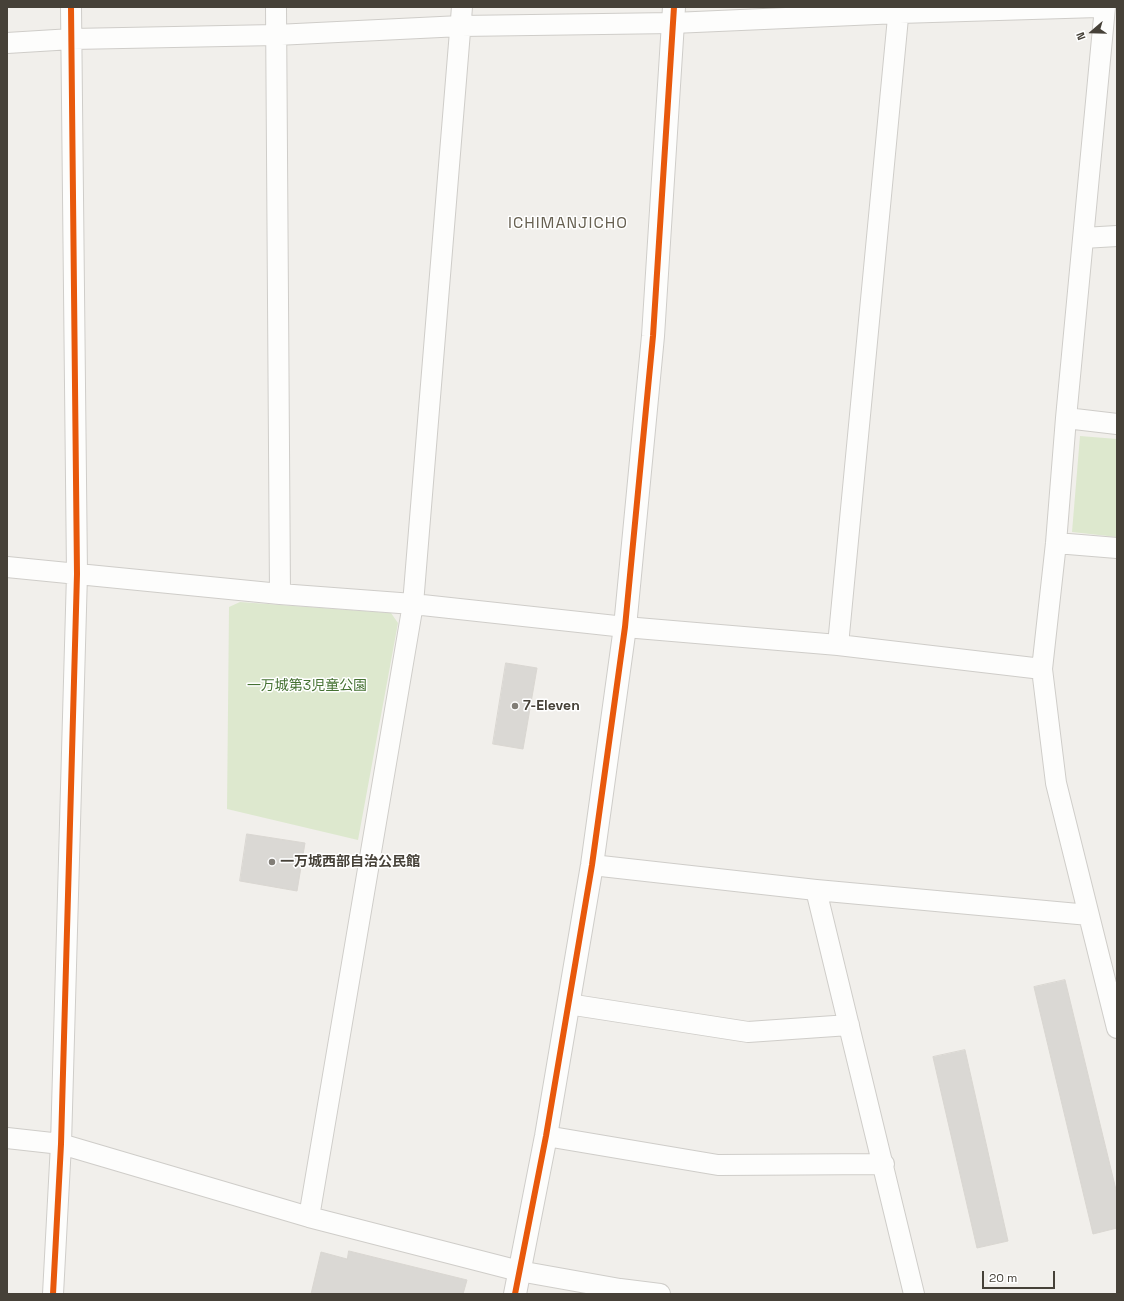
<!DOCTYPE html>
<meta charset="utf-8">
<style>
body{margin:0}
#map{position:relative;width:1124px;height:1301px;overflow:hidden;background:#f1efeb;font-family:"Space Grotesk",sans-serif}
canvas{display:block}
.frame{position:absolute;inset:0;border:8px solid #464138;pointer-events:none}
.north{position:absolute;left:1072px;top:12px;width:40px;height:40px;-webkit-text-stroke:3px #fff;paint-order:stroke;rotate:250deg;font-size:11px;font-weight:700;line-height:16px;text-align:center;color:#464138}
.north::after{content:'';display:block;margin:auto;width:14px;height:18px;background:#464138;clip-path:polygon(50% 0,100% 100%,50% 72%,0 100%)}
.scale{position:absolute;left:982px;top:1271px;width:73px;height:18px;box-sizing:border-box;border:2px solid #464138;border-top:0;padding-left:5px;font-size:12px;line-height:14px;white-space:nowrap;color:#464138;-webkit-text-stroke:3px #fff;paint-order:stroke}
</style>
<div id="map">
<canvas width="1124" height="1301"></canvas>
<div class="frame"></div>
<div class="north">N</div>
<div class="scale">20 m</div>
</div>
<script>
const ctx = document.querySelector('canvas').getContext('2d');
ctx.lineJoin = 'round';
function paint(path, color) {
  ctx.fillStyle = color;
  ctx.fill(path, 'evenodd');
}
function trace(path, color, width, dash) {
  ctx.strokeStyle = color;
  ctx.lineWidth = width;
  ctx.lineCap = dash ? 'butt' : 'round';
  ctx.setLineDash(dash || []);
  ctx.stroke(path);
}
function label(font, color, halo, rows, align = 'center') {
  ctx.font = font + ' "Space Grotesk","Noto Sans JP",sans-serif';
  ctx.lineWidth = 3;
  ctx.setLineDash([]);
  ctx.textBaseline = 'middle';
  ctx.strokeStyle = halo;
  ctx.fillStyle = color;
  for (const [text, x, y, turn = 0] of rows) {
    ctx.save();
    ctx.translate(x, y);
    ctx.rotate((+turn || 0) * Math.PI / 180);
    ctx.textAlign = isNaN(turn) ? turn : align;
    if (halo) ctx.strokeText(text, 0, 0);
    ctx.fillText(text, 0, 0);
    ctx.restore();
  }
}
const green = new Path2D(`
 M1080,436L1117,439V537L1072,532Z
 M240,602L391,613L398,623L358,840L227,809L229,607Z`);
const building = new Path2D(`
 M506,663L537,668L523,749L493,744Z
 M247,834L305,843L297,891L240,881Z
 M1065,980L1117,1194V1228L1093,1234L1034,987Z
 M965,1050L1008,1241L977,1248L933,1057Z
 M349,1251L467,1280L463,1294H311L321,1252L347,1259Z`);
const minor = new Path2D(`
 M276,7L280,594
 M1105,7L1066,418L1056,543L1042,669L1056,783L1117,1028
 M7,43L72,39L276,35L461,26L673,23L899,13L1098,7
 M1083,238L1117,236
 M1066,418L1117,424
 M1056,543L1117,548
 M7,567L280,594L413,604L625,627L838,645L1042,669
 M838,645L899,7
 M592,865L816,890L1089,915
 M816,890L914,1294
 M568,1004L748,1032L849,1025
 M546,1136L718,1165L884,1164
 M7,1138L61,1144L309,1217L519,1271L620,1289L660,1294
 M309,1217L413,604L462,7
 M53,1294L61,1144L77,574L71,7`);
const tertiary = new Path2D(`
 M515,1294L546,1136L592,865L625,627L653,336L674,7`);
const cycleway = new Path2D(`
 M53,1294L61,1144L77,574L71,7
 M515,1294L546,1136L592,865L625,627L653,336L674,7`);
const markers = [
 [515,706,4,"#827e77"],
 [272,862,4,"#827e77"]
];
const parkNames = [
 ["一万城第3児童公園",307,686]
];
const poiNames = [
 ["7-Eleven",523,706],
 ["一万城西部自治公民館",280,862]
];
const quarterNames = [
 ["ICHIMANJICHO",568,224]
];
paint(green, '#dde8ce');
paint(building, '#dad8d4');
trace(building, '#d9d6d1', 1);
trace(minor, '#cfcdc9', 22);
trace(tertiary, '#cfcdc9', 24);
trace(minor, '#fdfdfc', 20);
trace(tertiary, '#fdfdfc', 22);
trace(cycleway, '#e8590c', 6);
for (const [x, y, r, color] of markers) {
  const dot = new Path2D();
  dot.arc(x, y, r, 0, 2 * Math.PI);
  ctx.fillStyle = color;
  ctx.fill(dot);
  trace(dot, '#fff', 1.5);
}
label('14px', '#457132', '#fff', parkNames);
label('bold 14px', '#464138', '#fff', poiNames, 'left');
ctx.letterSpacing = '1px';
label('16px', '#676051', '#fff', quarterNames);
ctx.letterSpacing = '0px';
</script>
